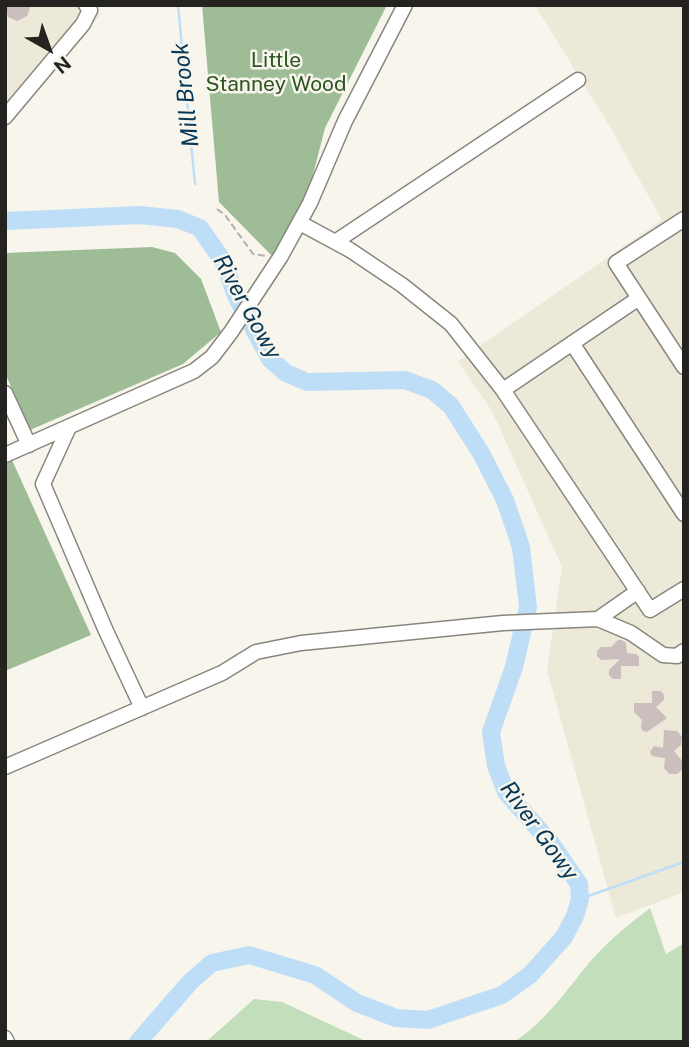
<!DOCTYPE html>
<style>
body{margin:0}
#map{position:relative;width:689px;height:1047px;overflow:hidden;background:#f7f5ec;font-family:"Public Sans",sans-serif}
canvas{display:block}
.frame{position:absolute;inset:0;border:7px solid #242320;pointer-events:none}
.north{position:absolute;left:14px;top:14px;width:70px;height:70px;-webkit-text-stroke:5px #f7f5ec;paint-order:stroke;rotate:140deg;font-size:19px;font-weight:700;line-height:28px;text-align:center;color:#242320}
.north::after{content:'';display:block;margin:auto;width:24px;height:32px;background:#242320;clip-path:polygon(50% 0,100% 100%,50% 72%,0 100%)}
</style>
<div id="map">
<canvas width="689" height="1047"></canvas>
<div class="frame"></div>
<div class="north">N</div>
</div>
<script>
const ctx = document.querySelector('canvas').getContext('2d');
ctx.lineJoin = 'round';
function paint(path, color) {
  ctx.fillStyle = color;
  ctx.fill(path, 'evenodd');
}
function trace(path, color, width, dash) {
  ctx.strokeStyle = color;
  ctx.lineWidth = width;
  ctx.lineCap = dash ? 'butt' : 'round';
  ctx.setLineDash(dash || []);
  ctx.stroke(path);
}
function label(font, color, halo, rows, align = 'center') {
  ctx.font = font + ' "Public Sans",sans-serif';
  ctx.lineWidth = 5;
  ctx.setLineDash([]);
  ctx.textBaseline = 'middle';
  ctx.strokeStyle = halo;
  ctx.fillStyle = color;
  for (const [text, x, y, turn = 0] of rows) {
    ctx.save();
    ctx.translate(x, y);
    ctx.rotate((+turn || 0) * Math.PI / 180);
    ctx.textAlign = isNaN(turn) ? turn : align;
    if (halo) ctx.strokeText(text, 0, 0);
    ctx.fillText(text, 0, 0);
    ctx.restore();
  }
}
const built = new Path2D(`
 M5,5H91L101,14L5,130Z
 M535,5H684V892L616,918L547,670L562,567L492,411L458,361L662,220L609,125Z`);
const green = new Path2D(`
 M650,908L666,954L684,943V1042H514C546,1021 565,992 589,963C607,942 628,925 650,908Z
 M254,999L282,1002L368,1042H206Z`);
const forest = new Path2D(`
 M202,5H387L325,128L306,202L274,258L219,202Z
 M152,247L175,253L201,279L221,332L183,364L30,430L5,373V253Z
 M12,460L91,635L5,671V463Z`);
const stream = new Path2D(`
 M178,5L195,184
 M580,899L684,862`);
const river = new Path2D(`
 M5,221L139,215L178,219L200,228L223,261L237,298L270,359L286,373L307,382L405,380L432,390L451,406L481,453L505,500L521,547L528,607L514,667L491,732L496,766L506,792L550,842L579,884L580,899L575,916L564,937L530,975L502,995L428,1020L396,1018L357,1003L315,975L249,955L212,963L191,981L138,1042`);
const building = new Path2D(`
 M5,5H31L27,16L17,21L8,17Z
 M618,640H622L626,643L627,653L636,654L639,657V666H621V679H613L609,675V670L620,659L601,660L597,656V651L601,647H611Z
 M652,691H661L664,695V700L656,707L667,718L647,732L643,731L641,728L642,720L634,712V703H652Z
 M664,730L677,731L682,737L681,745L674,751L683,762L682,770L677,774H669L664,768L665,758L652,756L650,752L654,746L663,748Z`);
const path = new Path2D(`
 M217,209L225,215L253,254L266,256`);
const minor = new Path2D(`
 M5,117L83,24L90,10L86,5
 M684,219L616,263L684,367
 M300,223L350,250L402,285L451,324L503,390
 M335,242L578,80
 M639,298L503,390L650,610L684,589
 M572,343L684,514
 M5,393L29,445
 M69,427L43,484L106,631L142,708
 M5,455L194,371L212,357L231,332L281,256L310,203L345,121L405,5
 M638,591L598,619L631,633L663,655L677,656L684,651
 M5,767L222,673L256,652L301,643L503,623L598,619
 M5,1038L7,1042`);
const parkNames = [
 ["Little",276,61],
 ["Stanney Wood",276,85]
];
const waterNames = [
 ["Mill Brook",186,95,-96],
 ["River Gowy",247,307,61],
 ["River Gowy",539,831,54]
];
paint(built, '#ece9d8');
paint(green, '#c2deba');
paint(forest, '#9ebc96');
trace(stream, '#bedef8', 2.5);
trace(river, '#bedef8', 18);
paint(building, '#cabfbc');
trace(minor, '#88867e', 17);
trace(path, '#b3b1aa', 2, [7, 3.5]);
trace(minor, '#fff', 14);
label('21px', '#2d5421', '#f7f5ec', parkNames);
label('italic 23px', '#063756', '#f7f5ec', waterNames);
</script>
